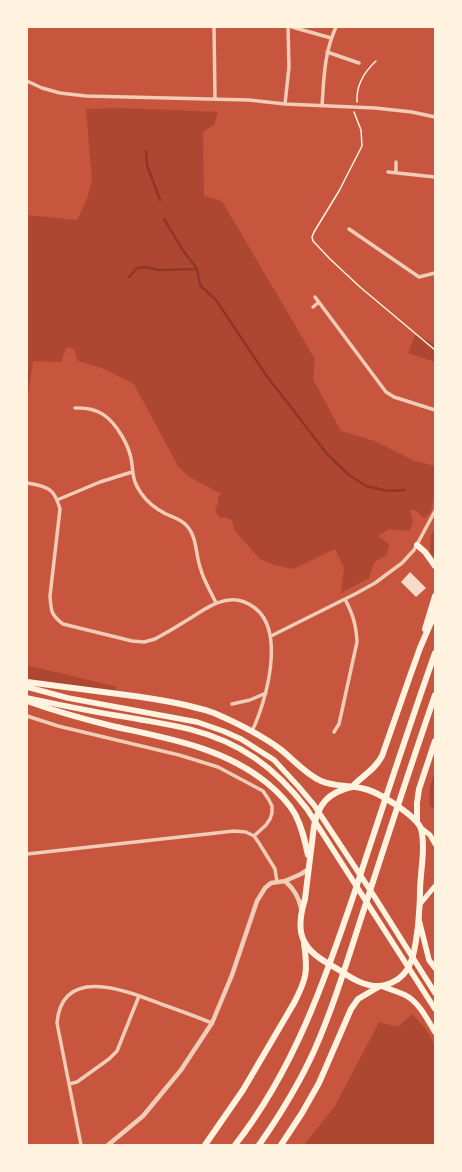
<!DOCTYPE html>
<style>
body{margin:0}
#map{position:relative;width:462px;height:1172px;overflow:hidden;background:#c8553d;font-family:"PT Sans",sans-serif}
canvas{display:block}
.frame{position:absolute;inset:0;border:28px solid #fff3e0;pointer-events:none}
</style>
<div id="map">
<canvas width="462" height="1172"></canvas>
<div class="frame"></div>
</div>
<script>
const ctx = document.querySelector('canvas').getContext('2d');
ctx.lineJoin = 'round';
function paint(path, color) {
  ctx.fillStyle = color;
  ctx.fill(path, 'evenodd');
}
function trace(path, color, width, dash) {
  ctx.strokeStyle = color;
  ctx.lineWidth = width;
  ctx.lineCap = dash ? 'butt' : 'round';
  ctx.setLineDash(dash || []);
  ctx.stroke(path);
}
const green = new Path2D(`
 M122,108L218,112L214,125L203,132L204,196L222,201L315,359L313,379L341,431L375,441L415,461L435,466V489L431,512L424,518L415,510H410L413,523L409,531L389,529L378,536L389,544L387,555L374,562L369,578L341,593L344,568L335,549L293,569L274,565L260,559L235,531L232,520L225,517L220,518L215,510L218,503V497L221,494L188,476L178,466L134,384L102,368L78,361L74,349L67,347L61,362L33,361L27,404V215L77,220L87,199L92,181L86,109Z
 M415,335L435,344V362L408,353Z
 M435,528V558L430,552L431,535Z
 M27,665L117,687L115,691L27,679Z
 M435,771V811L429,804L430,786Z
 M412,1014L425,1028L435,1045V1145H304L335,1106L379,1022L398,1027Z`);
const stream = new Path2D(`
 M146,151L147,165L160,200
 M164,219L182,249L197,269L200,285L216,300L266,375L327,454L349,475L366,486L388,491L405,490
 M129,277L137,268L145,267L159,270L196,269`);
const building = new Path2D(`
 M410,572L426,588L416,597L401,582Z`);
const path = new Path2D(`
 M357,102C356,85 364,72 376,61
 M354,112L361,130L362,146L339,191L314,232L312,237L313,241L330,259L360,287L435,350`);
const minor = new Path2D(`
 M214,27L215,99
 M292,27L331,38
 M327,52L359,63
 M27,81L42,88L60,93L86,96L249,100L285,104L375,108L412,112L435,117
 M285,104L289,67L288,27
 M322,106C324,78 324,53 336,27
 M388,172L435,177
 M396,172V162
 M349,229L419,277L435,273
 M315,297L386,392L394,397L435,410
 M313,307L319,302
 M75,408C98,407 110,416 122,436C126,443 129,449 131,458C134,474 131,478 141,493C147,502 156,509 166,514C173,517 180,519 185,524C198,536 195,555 201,570C204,581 211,592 216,603
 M27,483C34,484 46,486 51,491C56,495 58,503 60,509L50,596C51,611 51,615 63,624L132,641L144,642L155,639C166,633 178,626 189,619C202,611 215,601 230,600C239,599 248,603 255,608C286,632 266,702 252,731
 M57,500L100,482L132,472
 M271,636L357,593L375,583L402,563L414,550L435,511
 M232,704L250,700L266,693
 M27,716L58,726L179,755L218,767L263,791L269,800L272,806V813L270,819L266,825L254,836
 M334,732L339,724L357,642C356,624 353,615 345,599
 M27,854L234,831L246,832L254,836L259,843L275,869L277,882
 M69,1084L77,1082L109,1059L117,1051L139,996
 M81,1145L57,1023C62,964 127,991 161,1004C178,1010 195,1016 212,1023`);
const tertiary = new Path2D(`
 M285,881C294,889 299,897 301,908
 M108,1145L143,1116L181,1070L212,1023L232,975L257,901L265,888L271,883L285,881L301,874L309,869`);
const secondary = new Path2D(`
 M421,828L430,835L435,844
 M420,904L435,886`);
const primary = new Path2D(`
 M27,687L68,698L197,722L223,731L241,739L274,760L298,786L314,805L374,896L435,993
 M27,698C60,705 93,712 126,717C147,721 168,724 189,729C240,742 275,767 307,809L435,1009
 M419,920L429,960L435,968
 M381,986C389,989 397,991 405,995C419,1002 427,1019 435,1032`);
const trunk = new Path2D(`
 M417,545L425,552L435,566
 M425,629L435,596
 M27,682C63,687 98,691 134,696C155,699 176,702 197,708C202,709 209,711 214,713C237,723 260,734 280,749C293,759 305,774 321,781C335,787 350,785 365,789C378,792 417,816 421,829C426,848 420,872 420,892C420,903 419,914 418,926C415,947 414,974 391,983C388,984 384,986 380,986C365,987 351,978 339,970C326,962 310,955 303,939C298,927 301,912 305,899L314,826C319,803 328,793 351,787
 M27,701C55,711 83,719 112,726C166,738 223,747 267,783C278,792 288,802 295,814C302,827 305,841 308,855
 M352,787C363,775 374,771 382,756L410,676L420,648L435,613
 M417,822V803L419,789L435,741
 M205,1145L243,1090L294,1003C307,978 308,971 304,943
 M235,1145C294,1070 325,980 355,891C381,812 407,732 435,653
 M259,1145C280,1115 299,1084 314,1051C336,1001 351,948 368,897C390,829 412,762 435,695
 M281,1145L302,1113L319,1083L351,1009L358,999L380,986`);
paint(green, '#ae4732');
trace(stream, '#8f3625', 2.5);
paint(building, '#f7dbc8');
trace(path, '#fff3e0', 1.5);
trace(minor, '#f1ccb7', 3.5);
trace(tertiary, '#f1ccb7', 4.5);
trace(secondary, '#fff3e0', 5);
trace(primary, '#fff3e0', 5.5);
trace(trunk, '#fff3e0', 6);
</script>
